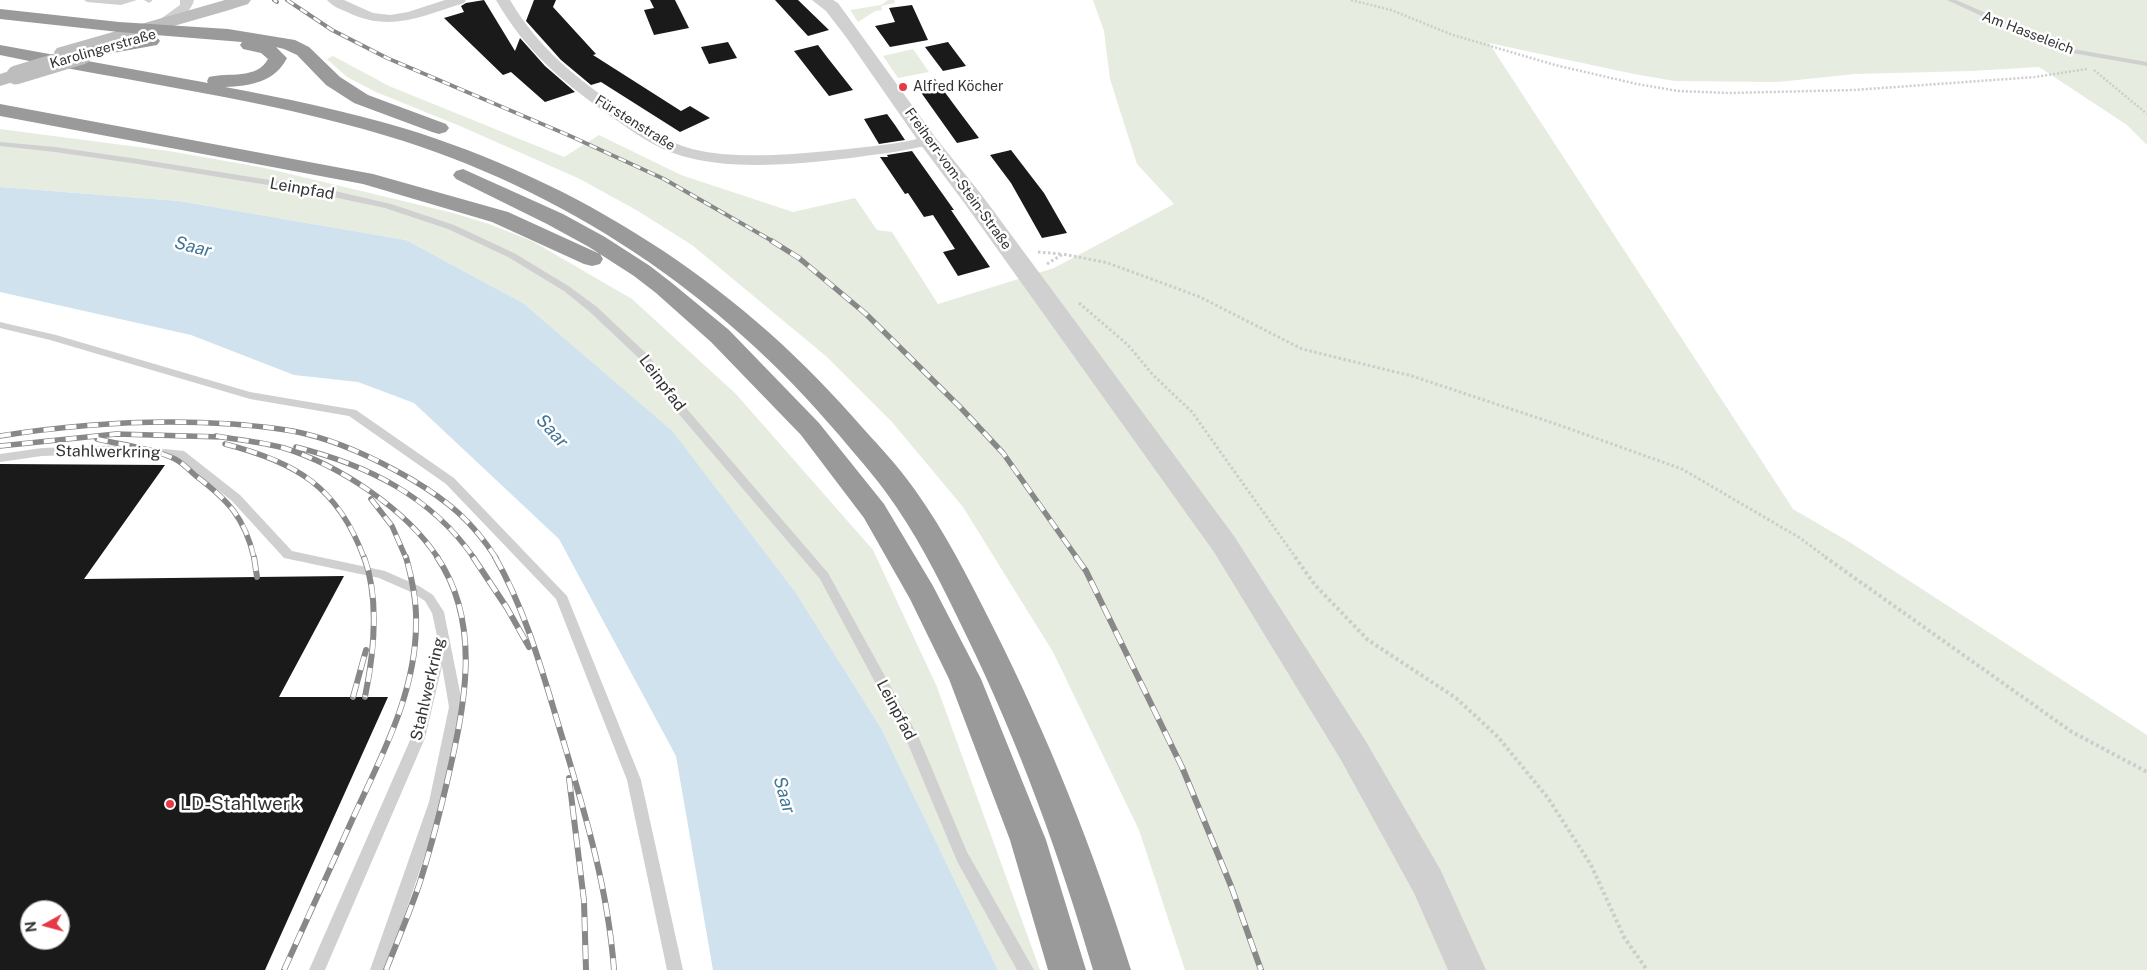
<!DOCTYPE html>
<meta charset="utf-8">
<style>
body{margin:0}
#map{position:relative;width:2147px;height:970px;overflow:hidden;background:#fff;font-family:"Public Sans",sans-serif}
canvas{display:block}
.north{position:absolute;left:20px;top:900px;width:50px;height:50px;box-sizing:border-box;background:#fff;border:1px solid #adadad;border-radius:50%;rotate:263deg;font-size:14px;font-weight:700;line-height:20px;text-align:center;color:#333}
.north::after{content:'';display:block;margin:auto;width:18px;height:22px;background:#e63946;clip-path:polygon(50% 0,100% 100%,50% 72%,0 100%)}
</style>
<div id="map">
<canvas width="2147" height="970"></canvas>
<div class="north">N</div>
</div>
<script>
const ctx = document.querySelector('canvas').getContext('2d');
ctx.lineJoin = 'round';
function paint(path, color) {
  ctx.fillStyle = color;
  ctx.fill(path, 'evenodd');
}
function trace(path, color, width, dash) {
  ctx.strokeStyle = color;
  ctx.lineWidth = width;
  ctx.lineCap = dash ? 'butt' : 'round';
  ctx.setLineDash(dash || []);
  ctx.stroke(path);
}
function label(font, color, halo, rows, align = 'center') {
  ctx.font = font + ' "Public Sans",sans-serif';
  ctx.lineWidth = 5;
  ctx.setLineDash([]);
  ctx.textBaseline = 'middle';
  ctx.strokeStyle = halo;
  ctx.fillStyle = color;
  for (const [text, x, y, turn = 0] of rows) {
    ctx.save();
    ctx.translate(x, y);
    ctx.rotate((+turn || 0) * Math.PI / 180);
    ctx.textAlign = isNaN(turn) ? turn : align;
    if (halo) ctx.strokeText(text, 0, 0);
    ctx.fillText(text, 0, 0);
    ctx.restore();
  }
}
const green = new Path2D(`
 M888,0H894L895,3L881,6L882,10L875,11L858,22L850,10L881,5Z
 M1093,0H2147V145L2127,125L2039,67L1971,71L1855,74L1778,82L1675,81L1634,74L1489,43L1793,509L1851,543L2147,735V970H1185L1139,830L1053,652L963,507L892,422L827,357L692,245L638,211L580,179L460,126L376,92L347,77L327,59L333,56L389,86L564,157L599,135L681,175L793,212L855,198L877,230L892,232L938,304L1054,268L1174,204L1137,164L1110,79L1104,31Z
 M913,49L929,72L898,78L883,56Z
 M0,129L169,151L265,168L453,213L489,224L532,241L632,299L736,394L873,550L937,687L1040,970H998L881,728L796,593L673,433L523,303L406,240L179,201L0,187Z`);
const water = new Path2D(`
 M0,187L179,201L406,240L523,303L673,432L796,593L881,728L998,970H713L676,756L559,539L414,403L358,382L294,375L191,335L0,292Z`);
const building = new Path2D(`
 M484,0L515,51L520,38L545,66L575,92L545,102L511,72L503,75L444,18L464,12L461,6L466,3Z
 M534,0H556L553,7L596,54L593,55L681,111L690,106L710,118L680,132L601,82L591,85L561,60L526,21Z
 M650,0H675L689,28L654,35L644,10L654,8Z
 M775,0H798L829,30L808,36Z
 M912,5L928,40L890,47L875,26L895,22L889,8Z
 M728,42L737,58L709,64L701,47Z
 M948,42L966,66L943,71L925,47Z
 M818,45L827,57L853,90L829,96L794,51Z
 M935,79L958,110L979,138L957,143L915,84Z
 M887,114L895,125L905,140L879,144L864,119Z
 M1011,150L1044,193L1067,233L1042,238L1011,183L990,155Z
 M912,151L954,210H951L990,267L958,276L943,252L955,249L933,215L924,217L908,193L905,194L880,157H888L887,155Z
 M0,464L165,465L84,579L344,576L279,697H388L265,970H0ZM30,910H60V940H30Z`);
const pathFar2 = new Path2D(`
 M1351,0L1391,10L1453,35L1555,65L1637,84L1678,91L1729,93L1854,90L2035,77L2087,69
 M2094,70L2147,114`);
const pathFar1 = new Path2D(`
 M1038,252L1061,254
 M1047,264L1063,254L1108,263L1200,297L1302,349L1412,376L1559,425L1682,469L1800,538L1827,558
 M1079,303L1128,345L1153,375L1192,412L1296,558`);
const path = new Path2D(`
 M1295,557L1315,585L1368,640L1456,698L1498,737L1548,798L1591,865L1624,937L1647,970
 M1825,557L2072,732L2147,772`);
const service = new Path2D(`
 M84,0H137L121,5L87,2Z
 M144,0H152V1L149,3Z
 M1947,0H1956L2055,43L2073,49L2147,62V66L2072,53L2049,47Z
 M0,142L55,147L138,159L326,189L391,204L454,225L514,253L570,287L597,307L650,357L674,394L828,573L919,738L967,852L1034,970H1017L957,861L908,744L820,579L666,399L643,362L590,312L564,291L508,257L448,229L385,208L305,191L138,164L55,152L0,146Z
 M0,322L56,335L250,392L356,410L454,478L567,596L641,780L683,970H667L627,780L556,599L446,484L349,416L250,399L50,340L0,328Z
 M125,445L184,451L240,495L292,551L385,571L419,586L433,595L444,612L463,707L443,802L386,970H370L429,802L449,707L442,666L425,738L325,970H309L411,738L437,636L432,613L425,601L411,592L379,578L284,558L232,501L177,458L125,453L42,456L0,462V454L42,448Z`);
const minor = new Path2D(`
 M180,0H194C192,12 171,29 159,26L157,23L159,20L180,5Z
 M327,0H344L373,13L390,15L408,12L445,0H466L464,3C422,16 389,33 347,12C340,9 332,6 327,0Z
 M496,0H510C538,48 577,79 623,110C644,126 666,142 692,149C731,159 788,155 828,151C855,148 882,146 908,141C917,140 925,135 933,138L936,141L933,144C906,151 879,154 851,158C797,164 735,171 682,156C654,148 632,131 609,115C562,81 526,52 496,0Z`);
const tertiary = new Path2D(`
 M812,0H833L838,3L935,137L981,194L1234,536L1365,740L1440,869L1486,970H1448L1414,893L1341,760L1214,552L965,204L921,145L846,37L826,11Z`);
const secondary = new Path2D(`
 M225,0H251L248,4L226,11L69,56L63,57L57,56L54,52L57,48Z
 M16,69L23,71L25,75L23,79L0,86V74Z`);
const motorway = new Path2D(`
 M0,9L119,22L228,29L295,40L309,47L340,77L368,95L446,124L449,128L446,132L439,134L432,132L354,103L326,85L297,55L284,49L276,47L287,58C275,82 250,86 225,87C285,98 345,111 403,128C577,181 734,281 853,417C874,441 897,464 915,490C945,532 969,579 992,625C1048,736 1094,851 1131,970H1093C1060,856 1019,744 967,637C946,593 924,548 897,508C880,482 859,459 839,435C720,294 564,189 387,136C261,98 129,82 0,55V45L208,83L207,81L209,77C228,72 257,80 268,59L261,53L243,49L240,45L242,42L119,32L0,19Z
 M151,36L157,37L160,41L157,45L96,56L90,55L87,51L90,47L96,46Z
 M0,104L373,174L508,212L600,254L603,259L600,264L592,266L584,264L492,222L363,184L0,116Z
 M463,169L563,214L605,237L650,266L672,283L729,330L819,423L884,504L933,586L981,679L1046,840L1086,970H1048L1010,840L949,679L910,599L864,518L801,435L711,342L656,293L634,276L589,247L547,224L456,179L453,175L456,171Z`);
const railFar2 = new Path2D(`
 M274,0L277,2
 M287,0L332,30L387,58L568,135L664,179L774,242`);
const railFar1 = new Path2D(`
 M772,241L799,258L866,314L960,407L1003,453L1077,558
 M0,436C76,424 154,419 231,424C256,426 282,428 306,434C343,443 378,460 411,479C448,501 472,521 496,558
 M216,436C239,440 262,442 284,448C339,465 406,509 438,558
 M97,439C123,445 151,448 175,459C183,463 189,470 196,476C228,500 245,518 254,558
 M225,444C296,462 338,487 364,558
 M0,446L116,434L222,437
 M296,447C367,465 431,496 474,558
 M371,499L392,526L406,558`);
const rail = new Path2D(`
 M254,557L257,577
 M364,557C380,600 374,653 365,697
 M473,557L507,608L529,647
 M495,557C526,611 542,671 560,730C584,810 608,887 614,970
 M1076,557L1086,571L1182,767L1231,886L1261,970
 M353,697L366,650
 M569,778L584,901L586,970
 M284,970C307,919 330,868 353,818C381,757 416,693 416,624C417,601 412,579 406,557
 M386,970C397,942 409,914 419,885C430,851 439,816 447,782C464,708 483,625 437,557`);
const secondaryBridge = new Path2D(`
 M16,75L82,55`);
const markers = [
 [903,87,5,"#e63946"],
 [170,804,5,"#e63946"]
];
const farStreetnames = [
 ["Am Hasseleich",2028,33,21],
 ["Karolingerstraße",103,49,-16],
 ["Fürstenstraße",635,123,32],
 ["Freiherr-vom-Stein-Straße",958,179,54]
];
const farPoinames = [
 ["Alfred Köcher",913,87]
];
const streetNames = [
 ["Leinpfad",302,189,10],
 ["Leinpfad",662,383,53],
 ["Stahlwerkring",108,452,1],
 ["Stahlwerkring",428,689,-77],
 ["Leinpfad",896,710,62]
];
const waterNames = [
 ["Saar",193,247,14],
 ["Saar",552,431,48],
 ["Saar",784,795,74]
];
const nearPoinames = [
 ["LD-Stahlwerk",180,804]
];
paint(green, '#e6ecdf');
paint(water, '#cfe2ee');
paint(building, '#1a1a1a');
trace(pathFar2, '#cdcdcd', 2.5, [2, 2]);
trace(pathFar1, '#cdcdcd', 3, [2.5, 2.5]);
trace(path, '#cdcdcd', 4, [3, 3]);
paint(service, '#d0d0d0');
paint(minor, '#d0d0d0');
paint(tertiary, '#d0d0d0');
paint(secondary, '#bdbdbd');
paint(motorway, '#9a9a9a');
trace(railFar2, '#888', 4);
trace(railFar1, '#888', 5.5);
trace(rail, '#888', 6);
trace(railFar2, '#fff', 2.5, [8]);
trace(railFar1, '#fff', 4, [11]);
trace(rail, '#fff', 4.5, [14]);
trace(secondaryBridge, '#bdbdbd', 19);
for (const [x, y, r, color] of markers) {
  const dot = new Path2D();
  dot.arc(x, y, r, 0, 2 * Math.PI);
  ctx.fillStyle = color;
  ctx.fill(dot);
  trace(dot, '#fff', 2);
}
label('14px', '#333', '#fff', farStreetnames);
label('14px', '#333', '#fff', farPoinames, 'left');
label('16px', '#333', '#fff', streetNames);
label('italic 18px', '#3f7597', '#fff', waterNames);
label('19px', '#333', '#fff', nearPoinames, 'left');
</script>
